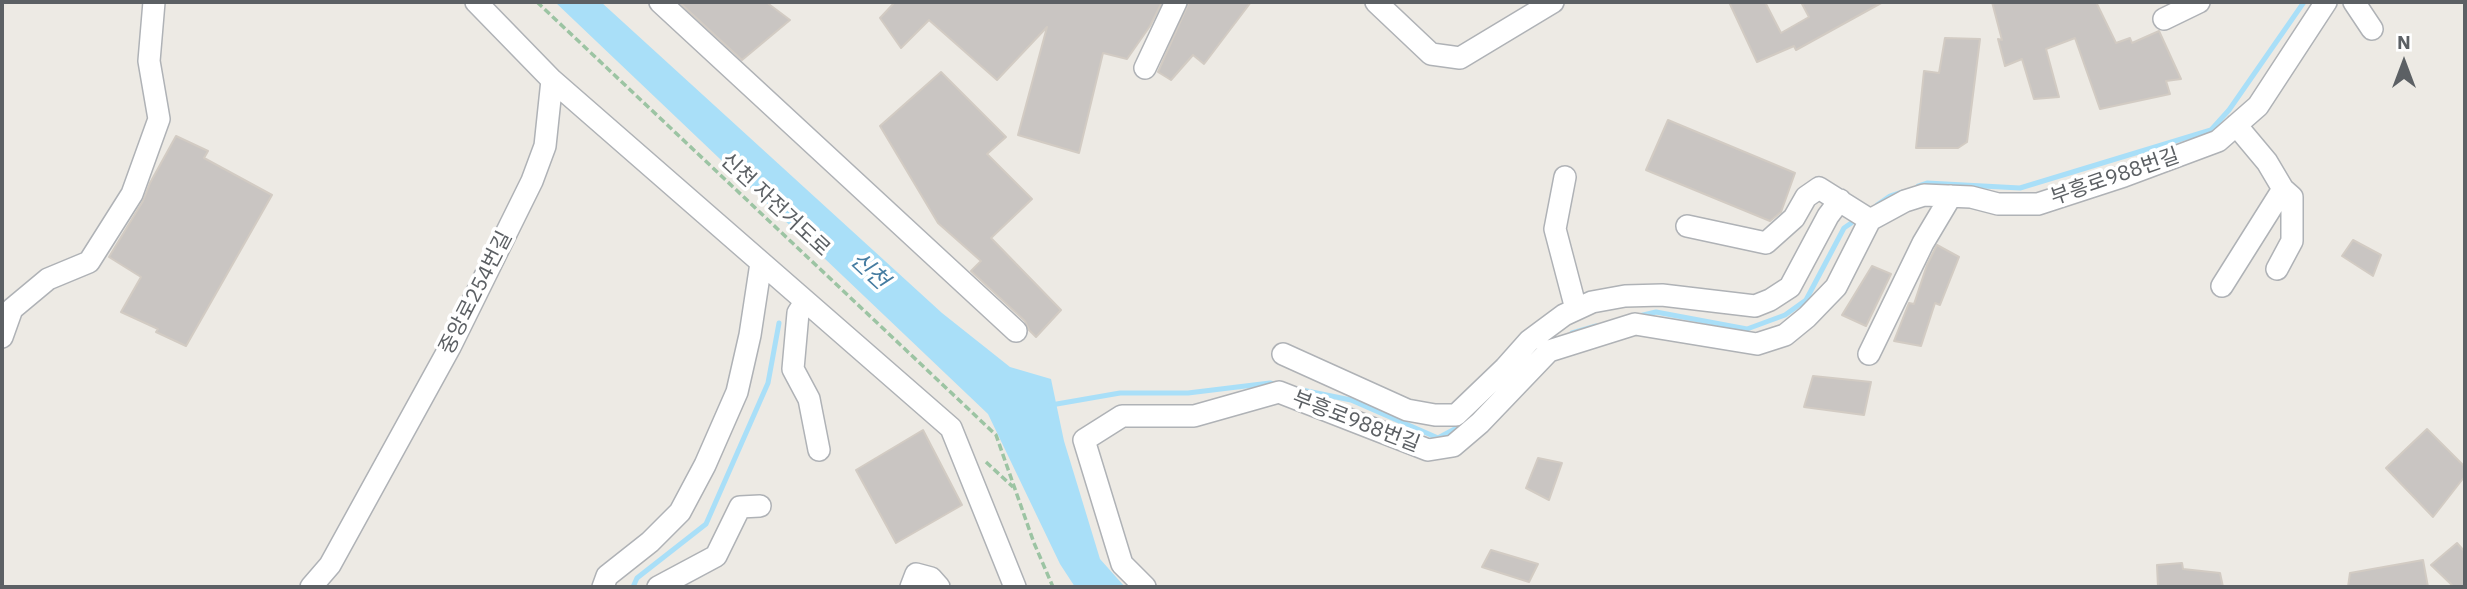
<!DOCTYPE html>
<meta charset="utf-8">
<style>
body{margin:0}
#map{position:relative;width:2467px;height:589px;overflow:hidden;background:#edeae4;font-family:"IBM Plex Sans",sans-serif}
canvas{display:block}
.frame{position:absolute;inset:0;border:4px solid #5c6064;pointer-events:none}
.north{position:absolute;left:2369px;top:28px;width:70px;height:70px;-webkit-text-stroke:5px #fff;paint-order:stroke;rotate:0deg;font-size:19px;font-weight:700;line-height:28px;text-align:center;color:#5c6064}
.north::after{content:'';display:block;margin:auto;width:24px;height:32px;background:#5c6064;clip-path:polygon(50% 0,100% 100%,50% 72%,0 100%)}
</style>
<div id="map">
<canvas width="2467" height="589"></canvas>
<div class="frame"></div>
<div class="north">N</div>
</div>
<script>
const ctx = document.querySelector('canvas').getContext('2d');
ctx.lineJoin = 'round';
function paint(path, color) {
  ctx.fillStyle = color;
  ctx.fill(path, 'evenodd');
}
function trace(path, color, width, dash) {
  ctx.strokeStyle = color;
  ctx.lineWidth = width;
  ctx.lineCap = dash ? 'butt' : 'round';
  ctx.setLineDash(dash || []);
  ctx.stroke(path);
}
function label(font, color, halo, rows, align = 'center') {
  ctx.font = font + ' "IBM Plex Sans","Noto Sans KR",sans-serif';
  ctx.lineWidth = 7;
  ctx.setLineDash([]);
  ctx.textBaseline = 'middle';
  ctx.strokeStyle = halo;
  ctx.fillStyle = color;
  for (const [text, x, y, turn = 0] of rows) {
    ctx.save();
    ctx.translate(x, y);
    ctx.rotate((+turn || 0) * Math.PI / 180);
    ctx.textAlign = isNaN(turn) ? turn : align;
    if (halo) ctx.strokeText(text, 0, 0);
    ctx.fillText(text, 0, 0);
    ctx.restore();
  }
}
const water = new Path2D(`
 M555,2H601L942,313L1010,367L1051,379L1064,441L1100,559L1125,587H1075L1060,564L988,414Z`);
const stream = new Path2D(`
 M1918,186L1927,183L2020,188L2211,130L2229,110L2304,2
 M1877,205L1890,196L1902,192
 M1639,316L1656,312L1747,329L1785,315L1806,300L1844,228L1857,219
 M1572,333L1596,326
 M1297,389L1351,400L1438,438L1464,424
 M1051,405L1120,393H1188L1270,383L1277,385
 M633,587L637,578L706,524L768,383L779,323`);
const building = new Path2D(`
 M679,2H766L790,20L742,60Z
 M895,2H1162L1150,26L1127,59L1103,53L1079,153L1018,135L1047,27L997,80L929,20L901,48L880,18Z
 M1189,2H1251L1204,64L1193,55L1171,80L1158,72Z
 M1729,2H1765L1781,33L1809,17L1801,2H1883L1796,50L1794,46L1757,62Z
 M1992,2H2096L2116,43L2130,38L2132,43L2159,31L2181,79L2166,81L2170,94L2100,109L2075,38L2046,49L2059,97L2034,99L2022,59L2005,66L1998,39L2002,40Z
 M1945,38L1980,39L1967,142L1958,148H1916L1924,71L1939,73Z
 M941,72L1006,137L987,154L1032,199L991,238L1061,310L1036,337L1029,330L1025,321L971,271L981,261L938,223L880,126Z
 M1668,120L1795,173L1781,212L1770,221L1646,170Z
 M176,136L208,151L204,158L272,195L186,346L156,332L158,329L121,312L141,277L109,257L143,201L150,183Z
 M2353,240L2381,255L2373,276L2342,256Z
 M1937,245L1959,257L1940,305L1935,303L1921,346L1894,341L1909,303L1914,304L1927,265Z
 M1872,266L1891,274L1866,326L1842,315Z
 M1813,376L1871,382L1864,415L1804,407Z
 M2427,429L2465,467V476L2433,517L2386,468Z
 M923,430L962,505L896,543L856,470Z
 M1538,458L1562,463L1549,500L1526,488Z
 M2457,543L2465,552V587H2454L2431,565Z
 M1491,550L1538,564L1529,582L1482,567Z
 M2423,560L2428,587H2348L2350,573Z
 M2182,563L2183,569L2220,573L2223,587H2158L2157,565Z`);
const path = new Path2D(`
 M537,2L996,435L1034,543L1053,587
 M986,462L1013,487`);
const minor = new Path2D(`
 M476,2L552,80L951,428L1015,587
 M660,2L1016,331
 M1376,2L1431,54L1460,58L1553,2
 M2354,2L2372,29
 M2164,19L2199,2
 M1145,68L1176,2
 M2236,125L2267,162L2283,189L2292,197V241L2277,269
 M1565,177L1555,229L1576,309
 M1687,226L1766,243L1794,218L1806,197L1819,188L1870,220
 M2222,286L2283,189
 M805,302L798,313L793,369L809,399L819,450
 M2,337L12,309L48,279L89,262L132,194L159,119L149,61L154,2
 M1283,354L1407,410L1435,415H1456L1505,368L1529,341L1564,315L1592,302L1625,296L1662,295L1755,306L1770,300L1790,287L1828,216L1840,200
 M1869,354L1923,243L1951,196
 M311,587L330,565L450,347L532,181L545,146L552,80
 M603,587L607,576L650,542L680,512L705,465L737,392L750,335L761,263
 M658,587L716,556L740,507L760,506
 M911,587L916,574L931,578L939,587
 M1145,587L1122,564L1084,440L1122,416H1194L1279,392L1428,450L1453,446L1480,423L1549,351L1635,324L1757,344L1785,335L1807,317L1836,287L1870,220L1905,201L1924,195L1971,197L1998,204H2038L2124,176L2218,141L2258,106L2326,2`);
const streetNames = [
 ["부흥로988번길",2115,177,-19],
 ["신천 자전거도로",775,205,43],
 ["중앙로254번길",476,293,-63],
 ["부흥로988번길",1356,422,21]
];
const waterNames = [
 ["신천",869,271,43]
];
paint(water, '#a9dff8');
trace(stream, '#a9dff8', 5);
paint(building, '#c9c5c2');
trace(building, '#d2cbc3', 2);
trace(minor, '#afb2b6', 24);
trace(path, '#9cc4a3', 3.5, [7, 3.5]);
trace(minor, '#fff', 21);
label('21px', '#5c6064', '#fff', streetNames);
label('italic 23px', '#457ca1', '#fff', waterNames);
</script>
